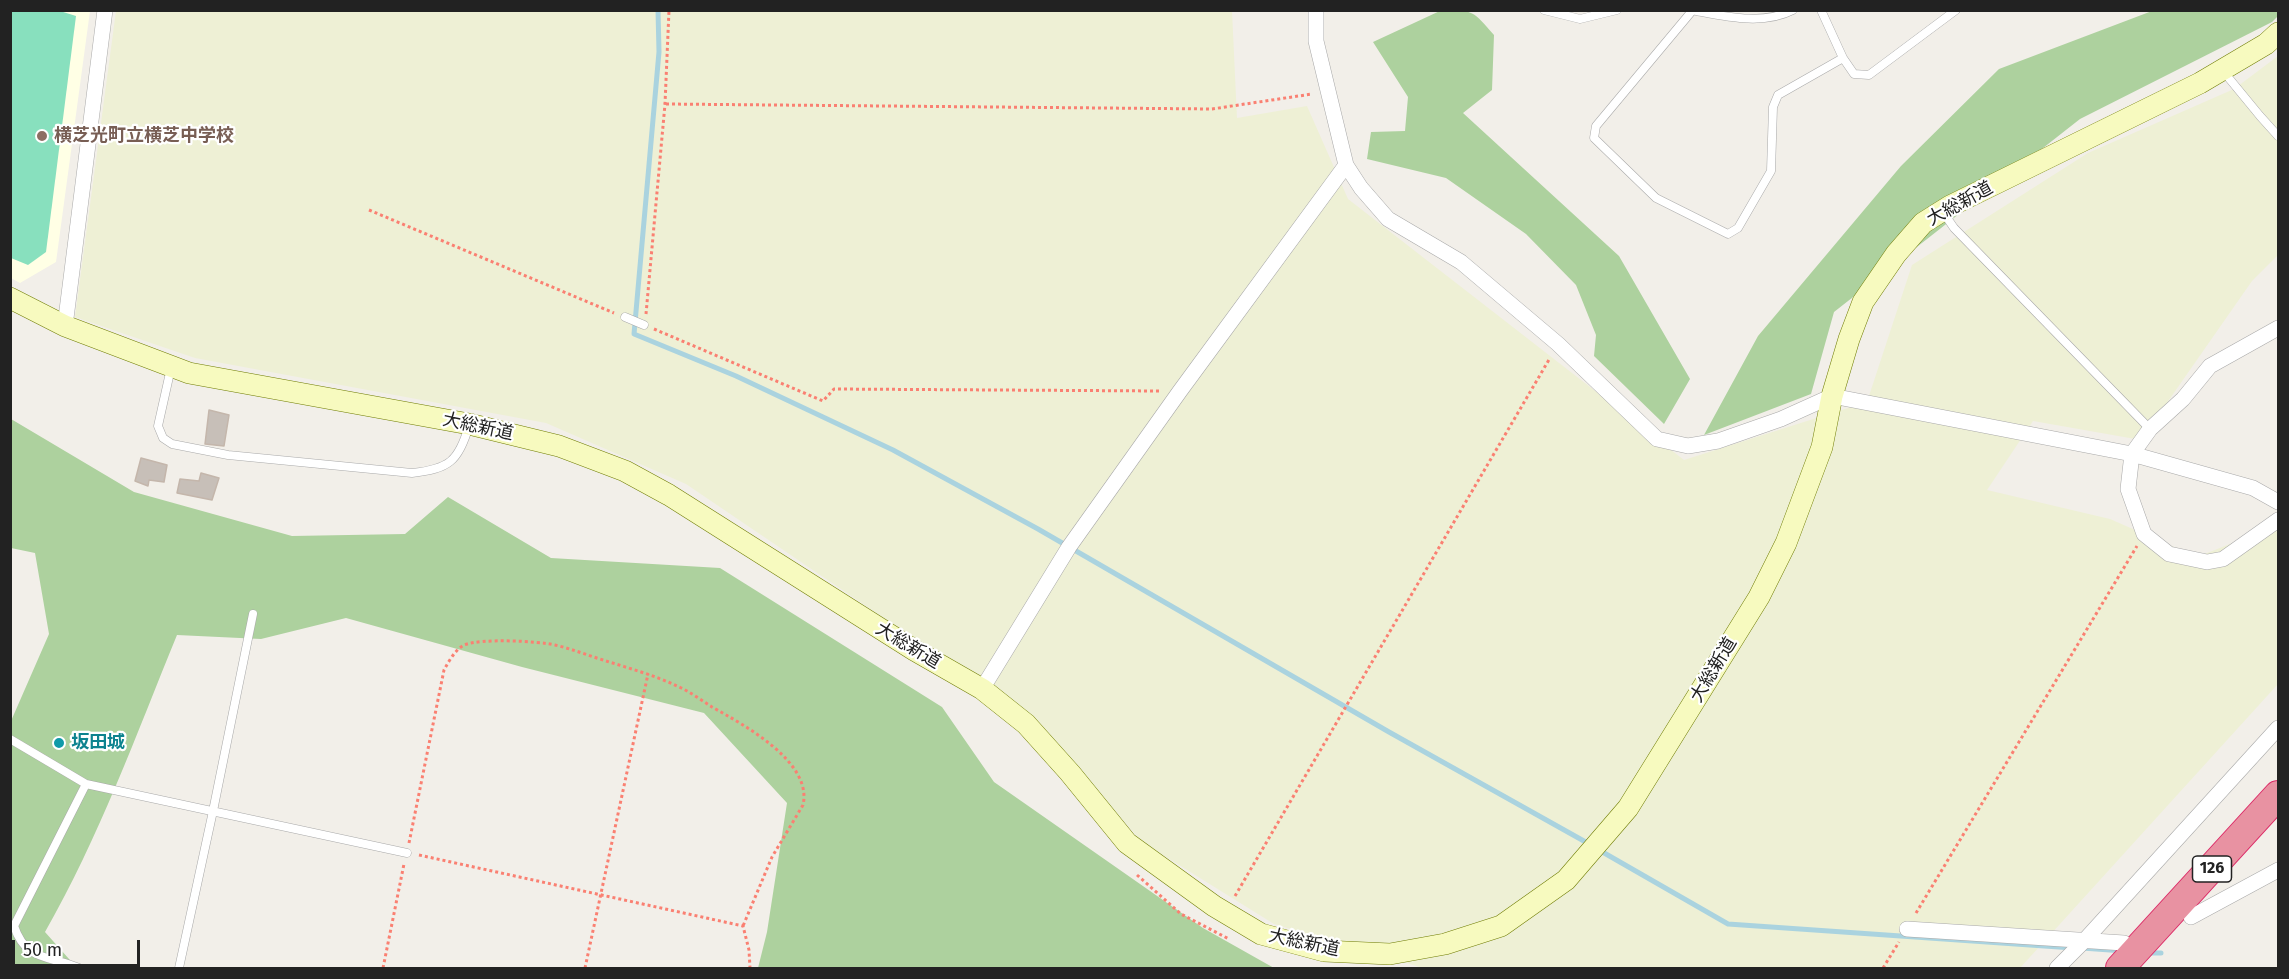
<!DOCTYPE html>
<meta charset="utf-8">
<style>
body{margin:0}
#map{position:relative;width:2289px;height:979px;overflow:hidden;background:#f2efe9;font-family:"Fira Sans",sans-serif}
canvas{display:block}
.frame{position:absolute;inset:0;border:12px solid #222;pointer-events:none}
.scale{position:absolute;left:12px;top:940px;width:128px;height:27px;box-sizing:border-box;border:3px solid #222;border-top:0;padding-left:8px;font-size:18px;line-height:21px;white-space:nowrap;color:#222;-webkit-text-stroke:4px #fff;paint-order:stroke}
</style>
<div id="map">
<canvas width="2289" height="979"></canvas>
<div class="frame"></div>
<div class="scale">50 m</div>
</div>
<script>
const ctx = document.querySelector('canvas').getContext('2d');
ctx.lineJoin = 'round';
function paint(path, color) {
  ctx.fillStyle = color;
  ctx.fill(path, 'evenodd');
}
function trace(path, color, width, dash) {
  ctx.strokeStyle = color;
  ctx.lineWidth = width;
  ctx.lineCap = dash ? 'butt' : 'round';
  ctx.setLineDash(dash || []);
  ctx.stroke(path);
}
function label(font, color, halo, rows, align = 'center') {
  ctx.font = font + ' "Fira Sans","Noto Sans JP",sans-serif';
  ctx.lineWidth = 4.5;
  ctx.setLineDash([]);
  ctx.textBaseline = 'middle';
  ctx.strokeStyle = halo;
  ctx.fillStyle = color;
  for (const [text, x, y, turn = 0] of rows) {
    ctx.save();
    ctx.translate(x, y);
    ctx.rotate((+turn || 0) * Math.PI / 180);
    ctx.textAlign = isNaN(turn) ? turn : align;
    if (halo) ctx.strokeText(text, 0, 0);
    ctx.fillText(text, 0, 0);
    ctx.restore();
  }
}
const education = new Path2D(`
 M11,11H90L56,262L20,283L11,278Z`);
const farmland = new Path2D(`
 M116,11H1232L1237,118L1307,106L1348,199L1684,460L1867,402L1912,265L2088,153L2234,89L2278,56V255L2252,281L2141,440L2033,421L1987,490L2110,519L2197,557L2278,525V684L2020,968H1423L1274,924L1142,842L1037,722L686,484L546,423L195,358L75,317Z`);
const forest = new Path2D(`
 M1442,10C1474,10 1473,11 1494,35L1492,90L1463,113L1619,256L1690,379L1664,424L1594,356L1596,335L1576,285L1526,234L1446,178L1367,159L1371,132L1405,131L1408,97L1373,42Z
 M2152,11H2278V16L2272,22L2080,119L1834,312L1811,394L1704,435L1758,336L1901,166L1999,69Z
 M11,419L134,492L292,536L405,534L448,497L551,558L720,568L942,707L994,782L1203,928L1274,968H758L767,932L787,803L704,713L522,667L346,618L261,639L177,635C136,735 99,838 45,932L77,968H11V721L49,634L35,553L11,548Z`);
const pitch = new Path2D(`
 M10,11H60L76,16L46,252L28,265L11,258Z`);
const stream = new Path2D(`
 M658,10L659,52L634,334L736,376L893,450L1038,529L1389,732L1591,845
 M1599,850L1728,924L2073,948
 M2082,948L2124,951
 M2148,953H2161`);
const building = new Path2D(`
 M209,410L229,415L224,446L205,444Z
 M141,458L167,465L164,482L149,480L148,486L135,481Z
 M201,473L219,478L212,500L177,493L180,479L199,481Z`);
const path = new Path2D(`
 M666,104L1212,109L1312,94
 M369,210L614,313
 M646,314L665,104L669,10
 M654,329L823,401L834,389L1161,391
 M409,843L444,670C449,661 455,650 464,645C482,638 537,641 555,645C572,649 587,655 603,660C628,668 654,675 677,686C689,691 701,700 712,707C744,725 813,762 803,805L772,857L743,926
 M419,855L743,926L749,950L750,968
 M1137,875L1181,914L1229,939
 M1235,896L1550,358
 M1916,913L2137,546
 M383,968L404,864
 M585,968L648,674
 M1883,968L1899,942`);
const lane = new Path2D(`
 M1544,10L1580,19L1617,10
 M1691,10C1724,16 1762,26 1793,10
 M1821,10L1843,58L1854,74L1869,75L1956,10
 M1692,11L1596,126L1594,138L1656,198L1728,234L1738,228L1771,171L1773,107L1778,95L1843,58
 M2223,71L2260,116L2278,136
 M1943,212L1954,228L2150,429
 M625,317L644,325
 M171,368L158,426L163,438L172,444L228,455L412,473C448,469 459,462 469,425
 M10,739L86,784L407,853
 M79,968C49,955 26,962 14,926L86,784
 M179,968L213,811L253,614`);
const street = new Path2D(`
 M1316,10V41L1346,165L1361,188L1388,219L1461,262L1558,344L1657,439L1688,446L1718,441L1781,419L1832,396L2132,454L2253,488L2278,502
 M65,326L105,10
 M2278,328L2210,366L2183,399L2150,429L2132,454L2128,489L2144,534L2169,554L2207,562L2223,559L2278,520
 M982,689L1069,547L1180,391L1346,165
 M2191,917L2278,870
 M1907,929L2124,943
 M2057,968L2084,941L2278,728`);
const secondary = new Path2D(`
 M10,298L65,326L189,373L469,424L559,446L625,471L669,495L914,650L982,689L1026,724L1070,773L1127,843L1214,906L1261,934L1324,951L1390,954L1445,944L1501,926L1566,880L1628,808L1759,597L1786,543L1822,447L1832,396L1849,339L1863,302L1896,254L1923,223L1950,206L2200,83L2266,44L2278,33`);
const highway = new Path2D(`
 M2120,968L2278,795`);
const markers = [
 [42,136,6,"#8d6e63"],
 [59,743,6,"#0f9aa8"]
];
const shields = [
 [2212,869,39]
];
const shieldNames = [
 ["126",2212,869]
];
const educationNames = [
 ["横芝光町立横芝中学校",54,136]
];
const streetNames = [
 ["大総新道",1960,204,-29],
 ["大総新道",478,427,12],
 ["大総新道",908,646,31],
 ["大総新道",1714,670,-59],
 ["大総新道",1304,943,12]
];
const cultureNames = [
 ["坂田城",71,743]
];
paint(education, '#ffffe5');
paint(farmland, '#eef0d5');
paint(forest, '#add19e');
paint(pitch, '#88e0be');
trace(stream, '#aad3df', 5);
paint(building, '#c7bfb8');
trace(building, '#c4b6ab', 1.5);
trace(lane, '#a9a9a9', 9);
trace(street, '#a9a9a9', 16);
trace(secondary, '#707d05', 22);
trace(highway, '#dc2a67', 30);
trace(path, '#fa8072', 3, [3, 3]);
trace(lane, '#fff', 8);
trace(street, '#fff', 15);
trace(secondary, '#f7fabf', 21);
trace(highway, '#e892a2', 28);
for (const [x, y, r, color] of markers) {
  const dot = new Path2D();
  dot.arc(x, y, r, 0, 2 * Math.PI);
  ctx.fillStyle = color;
  ctx.fill(dot);
  trace(dot, '#fff', 2);
}
for (const [x, y, w] of shields) {
  const box = new Path2D();
  box.roundRect(x - w / 2, y - 13, w, 26, 4.5);
  ctx.fillStyle = '#fff';
  ctx.fill(box);
  trace(box, '#222', 1.5);
}
label('bold 16px', '#222', null, shieldNames);
label('bold 18px', '#785e54', '#fff', educationNames, 'left');
label('18px', '#222', '#fff', streetNames);
label('bold 18px', '#0d838f', '#fff', cultureNames, 'left');
</script>
